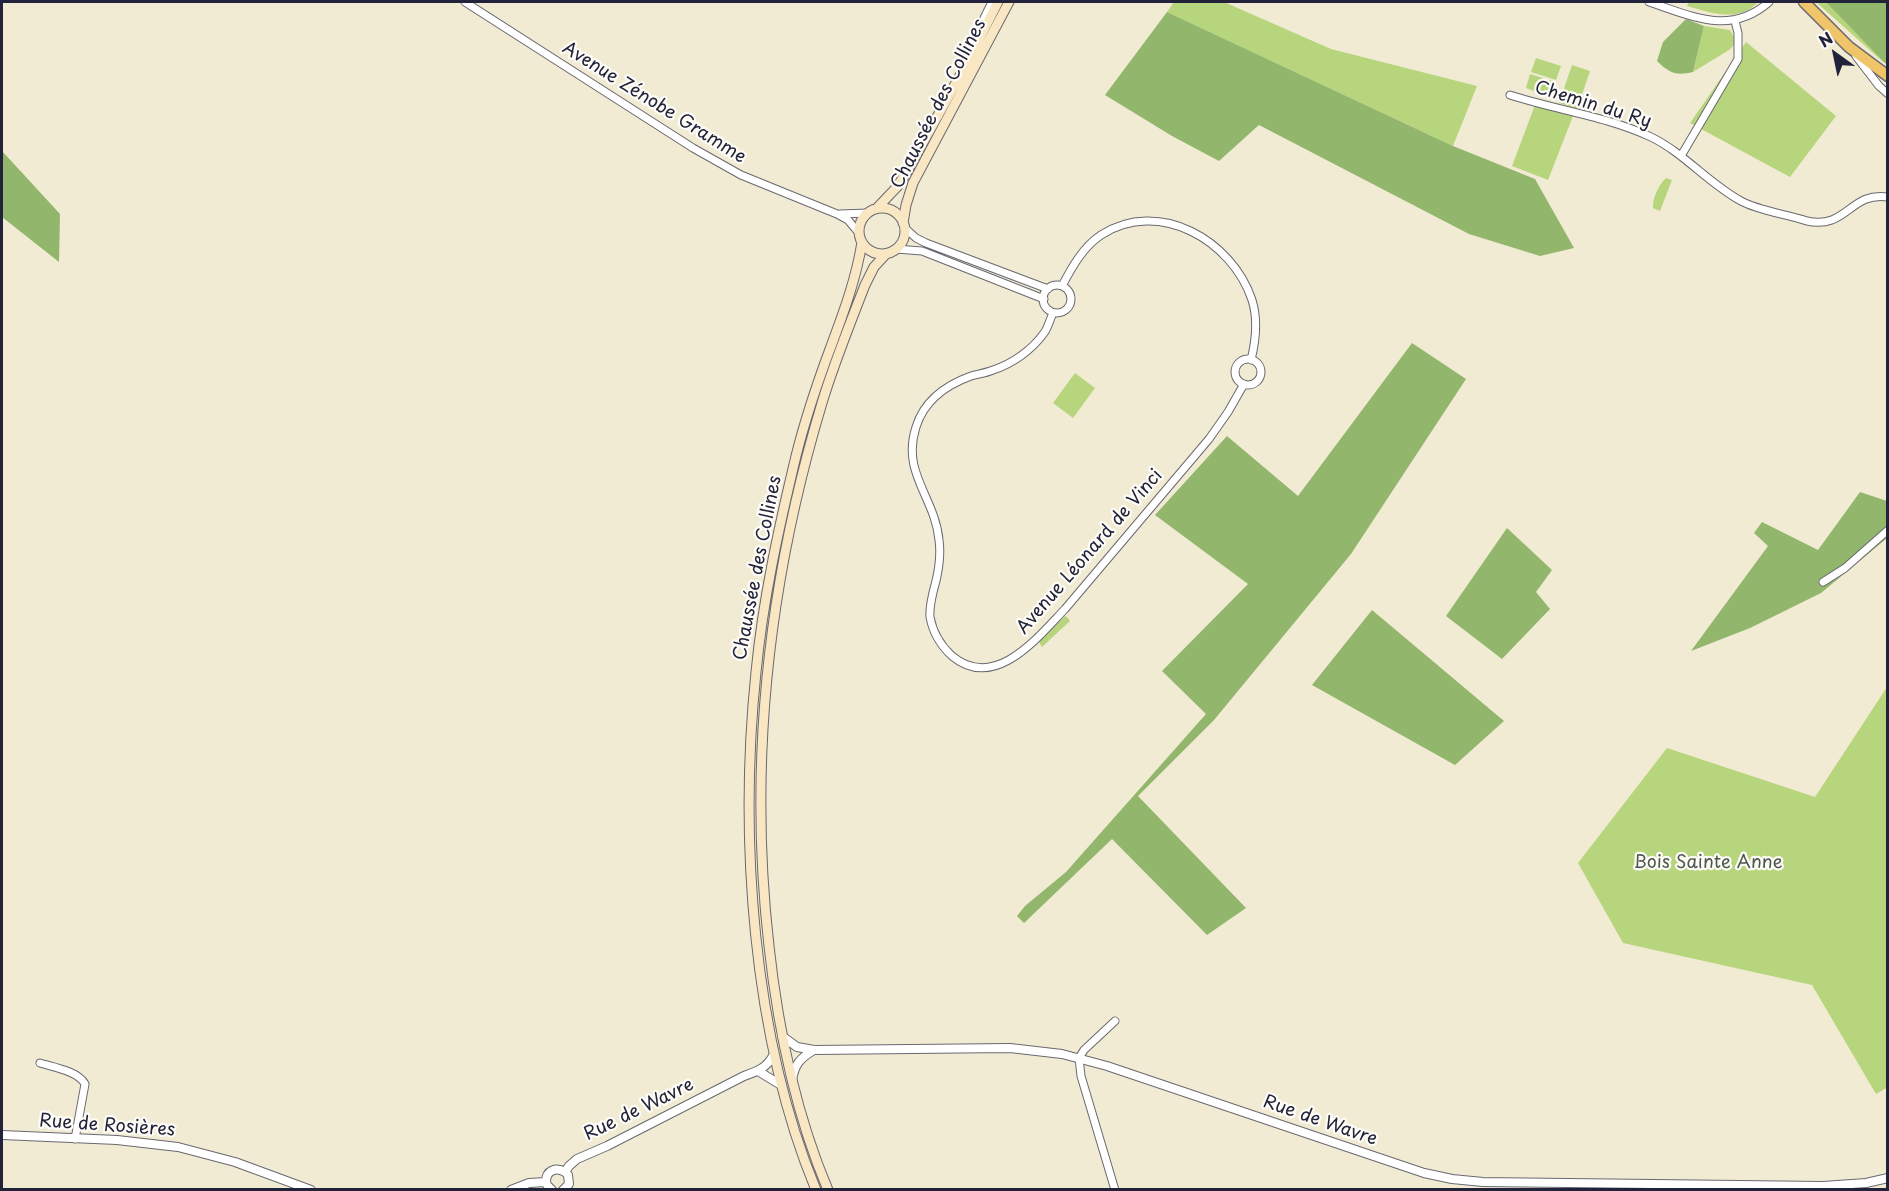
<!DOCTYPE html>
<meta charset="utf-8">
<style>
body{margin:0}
#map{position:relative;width:1889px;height:1191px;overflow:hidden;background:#f1ebd3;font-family:"Playpen Sans",sans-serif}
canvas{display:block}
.frame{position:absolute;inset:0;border:3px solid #22223b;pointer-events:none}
.north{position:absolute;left:1805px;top:24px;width:60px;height:60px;-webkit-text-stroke:4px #fdfcf7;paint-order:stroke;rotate:327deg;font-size:16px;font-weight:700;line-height:24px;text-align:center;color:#22223b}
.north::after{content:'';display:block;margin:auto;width:21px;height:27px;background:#22223b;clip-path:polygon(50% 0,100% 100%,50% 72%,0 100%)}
</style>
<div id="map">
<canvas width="1889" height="1191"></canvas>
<div class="frame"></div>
<div class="north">N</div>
</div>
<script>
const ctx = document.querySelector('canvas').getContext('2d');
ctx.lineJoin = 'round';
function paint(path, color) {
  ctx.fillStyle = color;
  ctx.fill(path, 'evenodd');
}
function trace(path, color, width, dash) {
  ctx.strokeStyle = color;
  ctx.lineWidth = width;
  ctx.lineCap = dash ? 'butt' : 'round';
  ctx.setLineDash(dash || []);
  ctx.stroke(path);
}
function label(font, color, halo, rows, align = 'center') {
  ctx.font = font + ' "Playpen Sans",sans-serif';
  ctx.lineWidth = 4.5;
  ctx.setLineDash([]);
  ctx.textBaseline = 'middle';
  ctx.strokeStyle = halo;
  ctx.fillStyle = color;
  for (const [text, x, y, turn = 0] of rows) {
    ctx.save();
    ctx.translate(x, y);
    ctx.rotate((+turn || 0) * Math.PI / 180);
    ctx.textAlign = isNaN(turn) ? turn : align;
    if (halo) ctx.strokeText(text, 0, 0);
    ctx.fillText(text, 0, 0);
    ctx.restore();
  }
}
const green = new Path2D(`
 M1174,2H1224L1331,49L1477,86L1453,146L1167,12Z
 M1689,2H1758C1739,23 1711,13 1687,6Z
 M1816,2H1887V64L1882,61Z
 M1704,26L1730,30L1735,39L1734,45L1729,50L1693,72Z
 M1746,42L1836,116L1790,177L1690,123Z
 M1536,58L1561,66L1556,80L1531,72Z
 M1572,65L1590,71L1577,109L1559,103Z
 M1530,74L1555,82L1551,97L1526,88Z
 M1535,105L1573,116L1548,180L1512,166Z
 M1666,178L1672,180L1660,211L1653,208C1652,199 1659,184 1666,178Z
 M1075,373L1095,388L1073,418L1053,403Z
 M1065,616L1068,618L1070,621L1042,647L1039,642Z
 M1887,687L1888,1087L1876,1094L1812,985L1623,943L1578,863L1667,748L1815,797Z`);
const forest = new Path2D(`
 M1826,2H1887V65Z
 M1167,12L1453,146L1535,179L1574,248L1540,256L1469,234L1259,125L1219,161L1172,136L1105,95Z
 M1686,19L1704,26L1693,72C1676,76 1669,73 1657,61L1663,42Z
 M2,151L60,214L59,262L2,217Z
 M1412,343L1466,379L1351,554L1214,720L1138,796L1246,908L1207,935L1112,839L1024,923L1017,916L1025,906L1066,872L1206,714L1162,671L1248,584L1155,515L1227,436L1298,496Z
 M1860,492L1887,501L1888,536L1886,539L1821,593L1750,628L1691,651L1768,546L1754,533L1762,522L1818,550Z
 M1507,528L1552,570L1536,592L1550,609L1502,659L1446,616Z
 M1372,610L1504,721L1455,765L1312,685Z`);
const minor = new Path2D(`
 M465,2L693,148L741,175L837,214L848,220L859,233
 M1649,2C1692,16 1730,36 1769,2
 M981,30L984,18L992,2
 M1856,56L1879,86L1888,94
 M1510,95C1556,110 1606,116 1651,137C1684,153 1708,183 1741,201C1759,211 1787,214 1807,221C1847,230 1850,191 1888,197
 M1681,156L1738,59V33L1735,21
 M840,214L868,213
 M905,228L916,238L926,243L1048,289
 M896,249L922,251L1044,299
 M1043 299a14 14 0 1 1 28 0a14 14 0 1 1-28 0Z
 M1062,286C1072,267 1083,247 1101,235C1159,198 1232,240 1252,300C1258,319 1256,340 1251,360
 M1053,313C1050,319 1048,328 1044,333C1032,350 1012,364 993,370C986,373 978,374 971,376C946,385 924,401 916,427C901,473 935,497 939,540C941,554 939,568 936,581C933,592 929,605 930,617C933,633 940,645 952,656C995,692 1038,637 1065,609L1209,439L1228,412L1244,384
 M1235 372a13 13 0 1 1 26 0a13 13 0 1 1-26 0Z
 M1823,582L1845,568L1888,530
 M40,1063C53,1067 78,1071 85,1084L75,1139
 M1115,1190L1081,1076L1079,1058L1084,1050L1115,1021`);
const tertiary = new Path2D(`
 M782,1036L797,1047L814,1050L1010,1048L1062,1054L1107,1066L1424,1173L1452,1179L1483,1182L1823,1186L1866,1183L1888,1178
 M758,1071L781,1085
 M792,1081C794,1065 800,1058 814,1050
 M2,1135L117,1140L178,1147L235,1162L311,1190
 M565,1172L569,1166L577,1159L607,1146L744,1076C758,1071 767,1068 774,1054
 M546,1182C546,1170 556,1167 565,1172
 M546,1182L547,1185L552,1190
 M511,1190L529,1183L546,1182
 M563,1190L569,1184L568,1175L565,1172`);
const secondary = new Path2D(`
 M859 231a23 23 0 1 1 46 0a23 23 0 1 1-46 0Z
 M876,209L897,187L906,173L967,63L998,2
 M903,223L906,205L913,183L1009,2
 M816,1190C752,1036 739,836 756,672C763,599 779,527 796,456C805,420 817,384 830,349C843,314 856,280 862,242
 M828,1190C795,1112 778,1029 769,946C748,763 769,579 822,403C834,363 850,324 865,285L874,267L886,254`);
const primary = new Path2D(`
 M1804,2L1849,47L1888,76`);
const streetNames = [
 ["Avenue Zénobe Gramme",654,103,32],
 ["Chaussée des Collines",939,104,-63],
 ["Chemin du Ry",1593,105,17],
 ["Avenue Léonard de Vinci",1090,552,-49],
 ["Chaussée des Collines",758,568,-79],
 ["Rue de Wavre",639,1110,-26],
 ["Rue de Wavre",1320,1121,19],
 ["Rue de Rosières",107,1126,4]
];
const parkNames = [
 ["Bois Sainte Anne",1708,863]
];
paint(green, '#b7d57c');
paint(forest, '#91b66c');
trace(minor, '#6a6870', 9);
trace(tertiary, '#6a6870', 10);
trace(secondary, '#6a6870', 11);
trace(primary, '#6a6870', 13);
trace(minor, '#fff', 7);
trace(tertiary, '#fff', 8);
trace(secondary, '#f9e7c3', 9);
trace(primary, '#f0c469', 10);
label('18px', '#22223b', '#fdfcf7', streetNames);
label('18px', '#4f584e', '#fdfcf7', parkNames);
</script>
